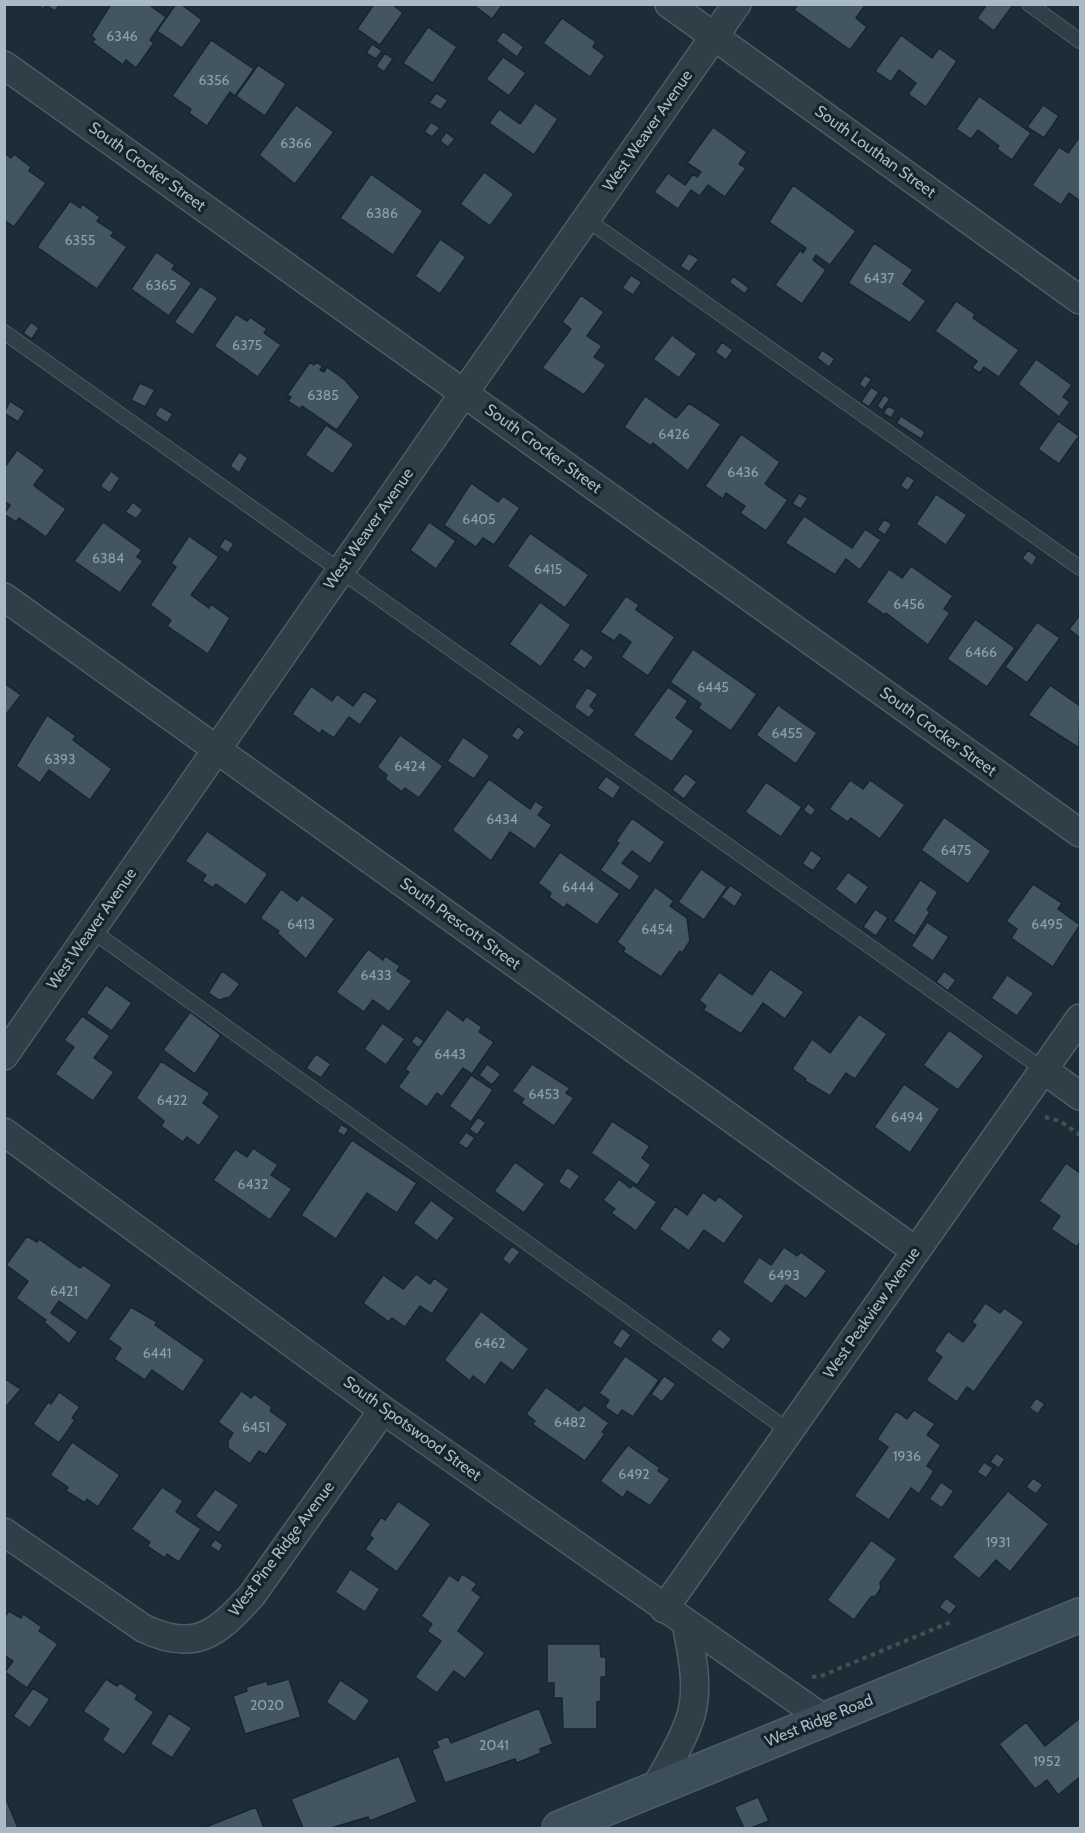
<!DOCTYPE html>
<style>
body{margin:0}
#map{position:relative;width:1085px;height:1833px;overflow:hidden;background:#1d2d37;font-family:Cabin,sans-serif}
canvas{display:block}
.frame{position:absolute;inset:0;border:6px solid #a9b9c5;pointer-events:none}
</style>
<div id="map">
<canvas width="1085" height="1833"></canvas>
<div class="frame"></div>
</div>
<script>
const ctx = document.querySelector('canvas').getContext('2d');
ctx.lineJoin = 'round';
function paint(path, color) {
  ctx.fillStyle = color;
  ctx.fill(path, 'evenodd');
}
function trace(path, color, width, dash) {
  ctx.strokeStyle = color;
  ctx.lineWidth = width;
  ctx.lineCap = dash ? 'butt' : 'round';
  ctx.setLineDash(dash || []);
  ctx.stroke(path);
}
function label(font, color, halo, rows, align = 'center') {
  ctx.font = font + ' Cabin,sans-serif';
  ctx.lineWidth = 6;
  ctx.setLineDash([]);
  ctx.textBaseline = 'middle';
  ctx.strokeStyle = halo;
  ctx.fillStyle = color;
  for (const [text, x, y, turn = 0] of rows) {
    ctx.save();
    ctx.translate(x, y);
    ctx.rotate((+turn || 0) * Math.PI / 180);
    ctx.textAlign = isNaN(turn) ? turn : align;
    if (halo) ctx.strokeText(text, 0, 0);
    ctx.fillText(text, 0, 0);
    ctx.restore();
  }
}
const building = new Path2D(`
 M37,4H60L55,11L46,5L43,9Z
 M111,4H148L166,17L150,40L154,43L136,68L126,60L123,65L92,42L95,39L91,36Z
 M176,4H181L202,20L182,48L157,31Z
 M374,4H392L403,13L380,45L357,29Z
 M472,4H503L492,19Z
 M798,4H866L856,18L867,27L850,50L794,10Z
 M987,4L1013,5L994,31L977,18Z
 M562,18L596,42L593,47L605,56L590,77L543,43Z
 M428,27L457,47L433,83L403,63Z
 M503,31L524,47L517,57L496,41Z
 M901,35L932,58L939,48L957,61L926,107L908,94L916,83L899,70L891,82L875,71Z
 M211,40L254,69L235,96L230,92L207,126L189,113L191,109L172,96Z
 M372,44L382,51L376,59L366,53Z
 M385,53L393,59L384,72L376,66Z
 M503,57L526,73L509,96L486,79Z
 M258,65L286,84L265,116L236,96Z
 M436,93L448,100L441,110L429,103Z
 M979,96L1031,133L1012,160L997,149L999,146L978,130L971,139L956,129Z
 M535,103L558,119L534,155L489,123L499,109L520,124Z
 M296,105L334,132L295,184L259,155Z
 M1043,105L1059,116L1044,138L1027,127Z
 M431,122L440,128L432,137L424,132Z
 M713,127L747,152L739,164L746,168L725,197L708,185L700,196L691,190L678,209L654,192L668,173L685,185L693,174L697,177L701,172L687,163Z
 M446,132L455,139L448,147L440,141Z
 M1080,136V201L1069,193L1061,205L1032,185L1059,147L1068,153Z
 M4,153L11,158L14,154L31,167L29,171L46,183L14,227L4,220Z
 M484,172L514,194L490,226L460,204Z
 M371,174L423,211L393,255L340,218Z
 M793,185L856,231L830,265L816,255L813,260L826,270L802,304L775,285L800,250L803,253L806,248L769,222Z
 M70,201L80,208L82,204L100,217L97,221L114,232L111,236L127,247L97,289L37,247Z
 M440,239L466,257L440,294L415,276Z
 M874,243L913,270L903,284L926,301L910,323L848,283Z
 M156,252L175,265L172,269L192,283L169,316L131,289Z
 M689,253L699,259L689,272L680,266Z
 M631,275L642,282L633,295L622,288Z
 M733,276L749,288L745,294L729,282Z
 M200,286L218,298L193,335L174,322Z
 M581,295L604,312L587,336L602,346L594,357L606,365L584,395L542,368L571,329L562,322Z
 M956,301L975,314L973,318L1019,350L999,377L984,367L980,373L972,368L977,361L935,331Z
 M236,314L247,321L250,317L267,329L264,333L281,345L258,377L214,346Z
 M31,322L39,328L32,339L23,333Z
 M672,335L697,354L679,378L653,359Z
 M722,342L733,350L726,360L715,352Z
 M822,350L835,359L829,367L817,358Z
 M1036,359L1072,385L1063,397L1070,402L1059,417L1018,384Z
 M310,362L314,365L316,362L323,366L320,370L324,372L327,367L345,380L360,397L337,430L302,406L300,409L288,401L291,397L287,395Z
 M865,375L872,379L865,389L859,384Z
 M140,383L155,390L145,407L131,400Z
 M871,387L879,392L869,407L861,402Z
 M884,395L890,399L882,410L877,406Z
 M645,396L676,418L689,403L721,424L688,471L653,443L651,446L624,427Z
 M10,401L25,411L18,422L4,413Z
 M160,406L173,414L167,423L155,415Z
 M888,406L896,410L891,418L883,413Z
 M901,416L925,432L921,439L896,423Z
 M1058,421L1079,436L1059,464L1038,449Z
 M326,425L354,444L333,474L305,455Z
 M741,434L780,462L765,484L788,500L766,531L740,513L745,506L726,493L723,499L705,486Z
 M17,450L45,470L34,485L37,488L66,509L46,537L19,518L16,522L4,514L10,505L4,501V468Z
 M239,452L248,458L239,473L230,466Z
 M111,471L120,478L110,493L100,486Z
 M907,475L915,480L908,491L900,486Z
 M471,483L498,502L503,496L520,508L494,545L483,538L476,547L444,525Z
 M799,493L808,498L801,509L792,504Z
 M936,494L967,515L946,545L916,524Z
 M133,502L143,510L136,519L125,512Z
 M804,516L852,548L865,529L881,540L860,570L846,559L835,575L785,543Z
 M884,519L892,524L885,535L877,530Z
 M103,522L142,550L137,557L143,561L120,593L74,561Z
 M429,522L456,541L436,569L410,550Z
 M530,533L589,575L565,608L507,566Z
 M189,536L219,557L191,595L209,608L211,604L230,618L208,654L167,626L171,620L150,605L176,567L171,563Z
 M225,538L234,544L228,553L219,547Z
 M1028,550L1037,557L1032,566L1022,558Z
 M911,566L953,596L944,609L950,613L928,645L886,613L885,615L866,602L889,569L902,578Z
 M626,596L639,605L636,610L675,637L648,676L621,657L631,642L620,634L614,641L600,632Z
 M540,602L571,625L541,667L509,644Z
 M1079,616L1080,618V638L1069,629Z
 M975,619L1015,648L987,687L947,659Z
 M1037,622L1060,638L1027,683L1005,667Z
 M581,648L594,657L585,669L572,660Z
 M693,649L757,694L731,731L698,708L701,704L670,682Z
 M4,683L21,695L4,717Z
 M1050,685L1080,706L1079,748L1028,715Z
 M311,686L332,701L337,694L353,706L364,691L378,700L360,725L349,717L334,738L322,730L320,734L292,714Z
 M587,687L598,694L590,706L595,710L589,718L574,707Z
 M668,687L688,701L676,718L694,731L672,762L633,735Z
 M778,705L817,733L796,764L756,735Z
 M47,715L76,736L73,740L112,769L90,800L49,770L40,783L16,766Z
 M518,726L525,732L518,741L511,736Z
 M400,735L443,766L419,798L405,788L402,792L385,779L387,775L377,767Z
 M463,737L490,756L474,779L447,761Z
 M685,773L697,782L684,799L672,790Z
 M606,776L621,787L613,799L597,788Z
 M489,779L530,809L535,801L544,807L538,815L552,825L535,849L510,832L491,861L452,830Z
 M850,780L863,789L870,780L905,805L880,839L851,818L848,822L829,809Z
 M766,782L802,807L781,837L745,812Z
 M808,803L816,810L811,816L803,810Z
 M944,817L991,851L968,884L921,850Z
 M632,818L665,842L650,864L632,851L622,863L640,876L630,891L600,870L619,843L616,841Z
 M207,831L268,874L246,905L216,884L213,888L202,881L206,875L185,861Z
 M811,850L822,858L813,871L802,864Z
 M560,852L620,894L597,925L567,904L564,908L549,897L551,893L538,883Z
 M701,869L727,887L704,920L678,902Z
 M848,872L869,887L856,905L835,889Z
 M920,880L938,892L927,910L930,912L915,936L893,921Z
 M1033,884L1062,903L1058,909L1080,925L1053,967L1011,938L1017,929L1006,921Z
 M730,885L743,894L735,907L721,897Z
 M655,887L674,901L670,906L687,918L690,941L682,953L680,951L661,977L623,952L625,948L617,942Z
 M281,889L297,901L302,895L335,919L306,959L277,933L279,931L260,918Z
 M875,909L888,918L876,936L863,927Z
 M927,922L949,937L933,961L911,946Z
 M368,949L383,960L385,956L400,966L397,971L412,981L389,1012L373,1000L364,1012L336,992Z
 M770,969L804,992L785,1019L763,1003L741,1034L703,1010L706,1006L699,1000L719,972L752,995Z
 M222,971L240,984L230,997L219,1000L208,993Z
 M944,971L956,980L948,991L936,982Z
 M1007,975L1034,993L1017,1016L991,998Z
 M106,985L132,1003L112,1031L86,1013Z
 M447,1009L463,1021L466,1016L482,1027L479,1032L494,1042L472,1074L463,1068L442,1097L437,1093L427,1107L398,1087L409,1072L405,1069Z
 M190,1012L221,1035L195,1074L163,1050Z
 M859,1014L887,1034L855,1079L846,1073L830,1096L805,1081L806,1079L792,1069L812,1039L830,1053Z
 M82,1016L110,1036L94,1058L114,1072L93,1101L55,1074L74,1047L64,1040Z
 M382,1023L405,1039L386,1065L364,1049Z
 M949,1030L984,1056L958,1090L923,1065Z
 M416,1035L424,1041L419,1048L411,1042Z
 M316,1054L331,1064L321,1078L306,1068Z
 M161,1061L210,1093L203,1103L220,1116L199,1146L187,1137L183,1142L161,1126L164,1121L136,1098Z
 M487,1064L501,1074L492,1085L479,1075Z
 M532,1064L570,1088L566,1093L574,1098L554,1126L521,1103L524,1099L512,1091Z
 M471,1075L493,1090L471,1122L449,1106Z
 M904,1084L940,1109L910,1153L874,1127Z
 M478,1117L486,1123L477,1135L469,1129Z
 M612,1121L650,1146L642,1158L651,1165L637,1185L591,1153Z
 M341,1124L349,1129L344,1136L337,1132Z
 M466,1132L475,1138L467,1149L458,1143Z
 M352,1140L417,1183L397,1213L367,1193L336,1239L301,1215Z
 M253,1148L278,1165L271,1175L292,1189L270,1220L213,1180L235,1149L247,1157Z
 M515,1162L545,1184L524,1213L494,1191Z
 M1066,1163L1080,1173V1242L1077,1247L1051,1229L1060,1216L1039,1201Z
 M567,1167L580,1176L570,1190L558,1182Z
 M619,1179L630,1188L633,1185L657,1202L636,1231L611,1213L615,1209L603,1200Z
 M703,1192L715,1201L719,1196L744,1216L724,1244L704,1230L689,1251L659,1229L675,1206L687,1215Z
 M431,1200L455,1218L437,1241L413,1223Z
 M27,1236L37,1242L39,1239L80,1268L83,1265L112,1285L87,1321L59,1301L51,1313L78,1332L69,1344L44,1322L46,1320L16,1298L28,1281L6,1265Z
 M512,1246L520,1252L510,1265L502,1259Z
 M784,1247L797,1256L801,1252L827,1271L806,1299L786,1285L772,1304L742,1282L759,1257L771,1265Z
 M416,1274L430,1284L434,1278L449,1289L432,1314L420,1306L405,1327L392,1318L389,1322L363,1303L383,1275L403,1289Z
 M985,1303L1000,1313L1004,1308L1024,1322L974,1392L967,1387L957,1402L926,1380L942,1357L934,1351L948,1331L963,1342L976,1325L972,1322Z
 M131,1307L157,1322L155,1325L205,1360L183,1392L152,1370L145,1380L114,1359L121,1348L108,1339Z
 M481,1311L529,1349L513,1371L501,1362L485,1385L473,1376L470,1381L444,1360Z
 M622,1328L631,1335L621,1349L612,1343Z
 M719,1328L732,1339L723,1350L710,1340Z
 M625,1356L659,1380L633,1417L622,1410L618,1416L605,1407L609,1400L599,1393Z
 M664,1376L676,1384L662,1402L651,1394Z
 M4,1378L21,1389L4,1409Z
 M546,1387L579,1411L584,1405L609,1423L602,1432L605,1434L585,1461L532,1424L535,1421L526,1414Z
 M241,1391L251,1398L254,1394L272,1407L270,1411L288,1424L266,1455L259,1451L250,1464L228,1448V1441L233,1433L218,1422Z
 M59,1392L80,1407L72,1418L75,1420L59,1443L33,1424L48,1402L51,1404Z
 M1036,1398L1045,1404L1038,1414L1029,1408Z
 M914,1410L935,1424L927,1435L941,1445L927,1466L934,1471L919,1494L911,1488L889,1520L854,1496L888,1447L877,1439L896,1411L907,1419Z
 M72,1442L120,1475L98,1507L87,1499L85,1503L66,1491L68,1487L50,1475Z
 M628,1445L660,1468L658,1471L670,1479L650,1506L627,1491L623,1498L600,1481Z
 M996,1453L1005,1459L999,1468L990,1462Z
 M984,1462L993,1468L986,1478L977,1472Z
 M1033,1478L1043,1485L1036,1494L1026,1487Z
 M941,1482L954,1491L942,1508L929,1499Z
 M162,1487L183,1501L176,1512L201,1529L179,1562L167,1554L165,1558L147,1546L150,1542L131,1529Z
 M215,1489L239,1505L219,1533L195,1516Z
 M1008,1491L1049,1524L1010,1572L996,1560L979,1579L952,1557Z
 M398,1501L431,1524L397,1572L365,1549L373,1538L369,1535L381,1517L385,1520Z
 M215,1539L223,1545L219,1552L210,1546Z
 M871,1540L897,1559L880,1583L881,1588L876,1596L871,1597L854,1620L827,1600Z
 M350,1569L380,1589L365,1612L335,1592Z
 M462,1574L477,1584L472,1590L481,1597L458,1631L485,1653L465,1679L454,1671L437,1693L415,1677L441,1641L427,1631L432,1624L421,1616L449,1575L458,1581Z
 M946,1598L957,1606L950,1615L939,1607Z
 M9,1611L21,1618L23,1614L42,1627L39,1631L58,1644L27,1688L5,1672L13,1661L4,1655V1618Z
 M547,1644H600L601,1657H606V1677H601V1701L597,1702V1729H563L562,1698H554V1683H547Z
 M106,1679L117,1686L120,1683L138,1695L135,1699L154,1712L124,1755L102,1740L109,1729L83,1711Z
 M289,1679L301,1717L245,1734L233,1696L247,1691L246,1687L267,1681L268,1685Z
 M340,1680L370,1700L355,1722L326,1702Z
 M33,1688L50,1699L30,1728L13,1716Z
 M539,1708L553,1744L540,1749L541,1753L517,1763L515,1759L445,1783L432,1750L439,1747L436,1741L448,1736L451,1743Z
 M169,1713L192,1728L172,1758L150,1744Z
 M1080,1718V1777L1058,1795L1047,1780L1035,1789L999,1744L1026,1722L1045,1746Z
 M399,1756L417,1802L370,1821L368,1817L331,1828H303L291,1799Z
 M4,1794L18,1828H4Z
 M758,1797L769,1821L751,1828H744L734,1807Z
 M256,1807L264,1828H203Z`);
const path = new Path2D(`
 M1045,1117L1060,1121L1080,1135
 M812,1677L821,1676L951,1622`);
const lane = new Path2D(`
 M1029,4L1080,41
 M586,219L1080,568
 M4,332L1044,1070
 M91,930L789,1431`);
const street = new Path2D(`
 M669,4L1080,300
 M4,65L1080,833
 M4,597L916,1251
 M4,1056L464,393L737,4
 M1044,1070L1080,1096
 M4,1132L383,1410L824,1719
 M4,1532L143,1628C195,1653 217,1634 252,1595L383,1410
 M664,1609L1080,1018
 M656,1787C667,1766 680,1746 688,1724C701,1694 692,1654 686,1623`);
const secondary = new Path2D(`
 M559,1828L1080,1615`);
const numberNames = [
 ["6346",122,37],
 ["6356",214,81],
 ["6366",296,144],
 ["6386",382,214],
 ["6355",80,241],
 ["6437",879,279],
 ["6365",161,286],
 ["6375",247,346],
 ["6385",323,396],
 ["6426",674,435],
 ["6436",743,473],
 ["6405",479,520],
 ["6384",108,559],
 ["6415",548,570],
 ["6456",909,605],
 ["6466",981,653],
 ["6445",713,688],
 ["6455",787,734],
 ["6393",60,760],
 ["6424",410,767],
 ["6434",502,820],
 ["6475",956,851],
 ["6444",578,888],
 ["6413",301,925],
 ["6495",1047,925],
 ["6454",657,930],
 ["6433",376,976],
 ["6443",450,1055],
 ["6453",544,1095],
 ["6422",172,1101],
 ["6494",907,1118],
 ["6432",253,1185],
 ["6493",784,1276],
 ["6421",64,1292],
 ["6462",490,1344],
 ["6441",157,1354],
 ["6482",570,1423],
 ["6451",256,1428],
 ["1936",907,1457],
 ["6492",634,1475],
 ["1931",998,1543],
 ["2020",267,1706],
 ["2041",494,1746],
 ["1952",1047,1762]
];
const streetNames = [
 ["West Weaver Avenue",648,131,-55],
 ["South Louthan Street",875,152,36],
 ["South Crocker Street",147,167,36],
 ["South Crocker Street",543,449,36],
 ["West Weaver Avenue",369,529,-55],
 ["South Crocker Street",938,732,36],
 ["South Prescott Street",460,924,36],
 ["West Weaver Avenue",92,929,-55],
 ["West Peakview Avenue",872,1313,-55],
 ["South Spotswood Street",412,1429,36],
 ["West Pine Ridge Avenue",282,1549,-53],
 ["West Ridge Road",819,1721,-22]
];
paint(building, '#425561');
trace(building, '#18252d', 1.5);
trace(lane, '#4d5c65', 16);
trace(street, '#4d5c65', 30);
trace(secondary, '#4d5c65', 36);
trace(path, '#3c5452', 4, [4.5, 4.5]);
trace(lane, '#303e47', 14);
trace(street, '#303e47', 27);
trace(secondary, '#3d4e5b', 33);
label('14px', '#8fa0ac', null, numberNames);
label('16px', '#a9b9c5', '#16232b', streetNames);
</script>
